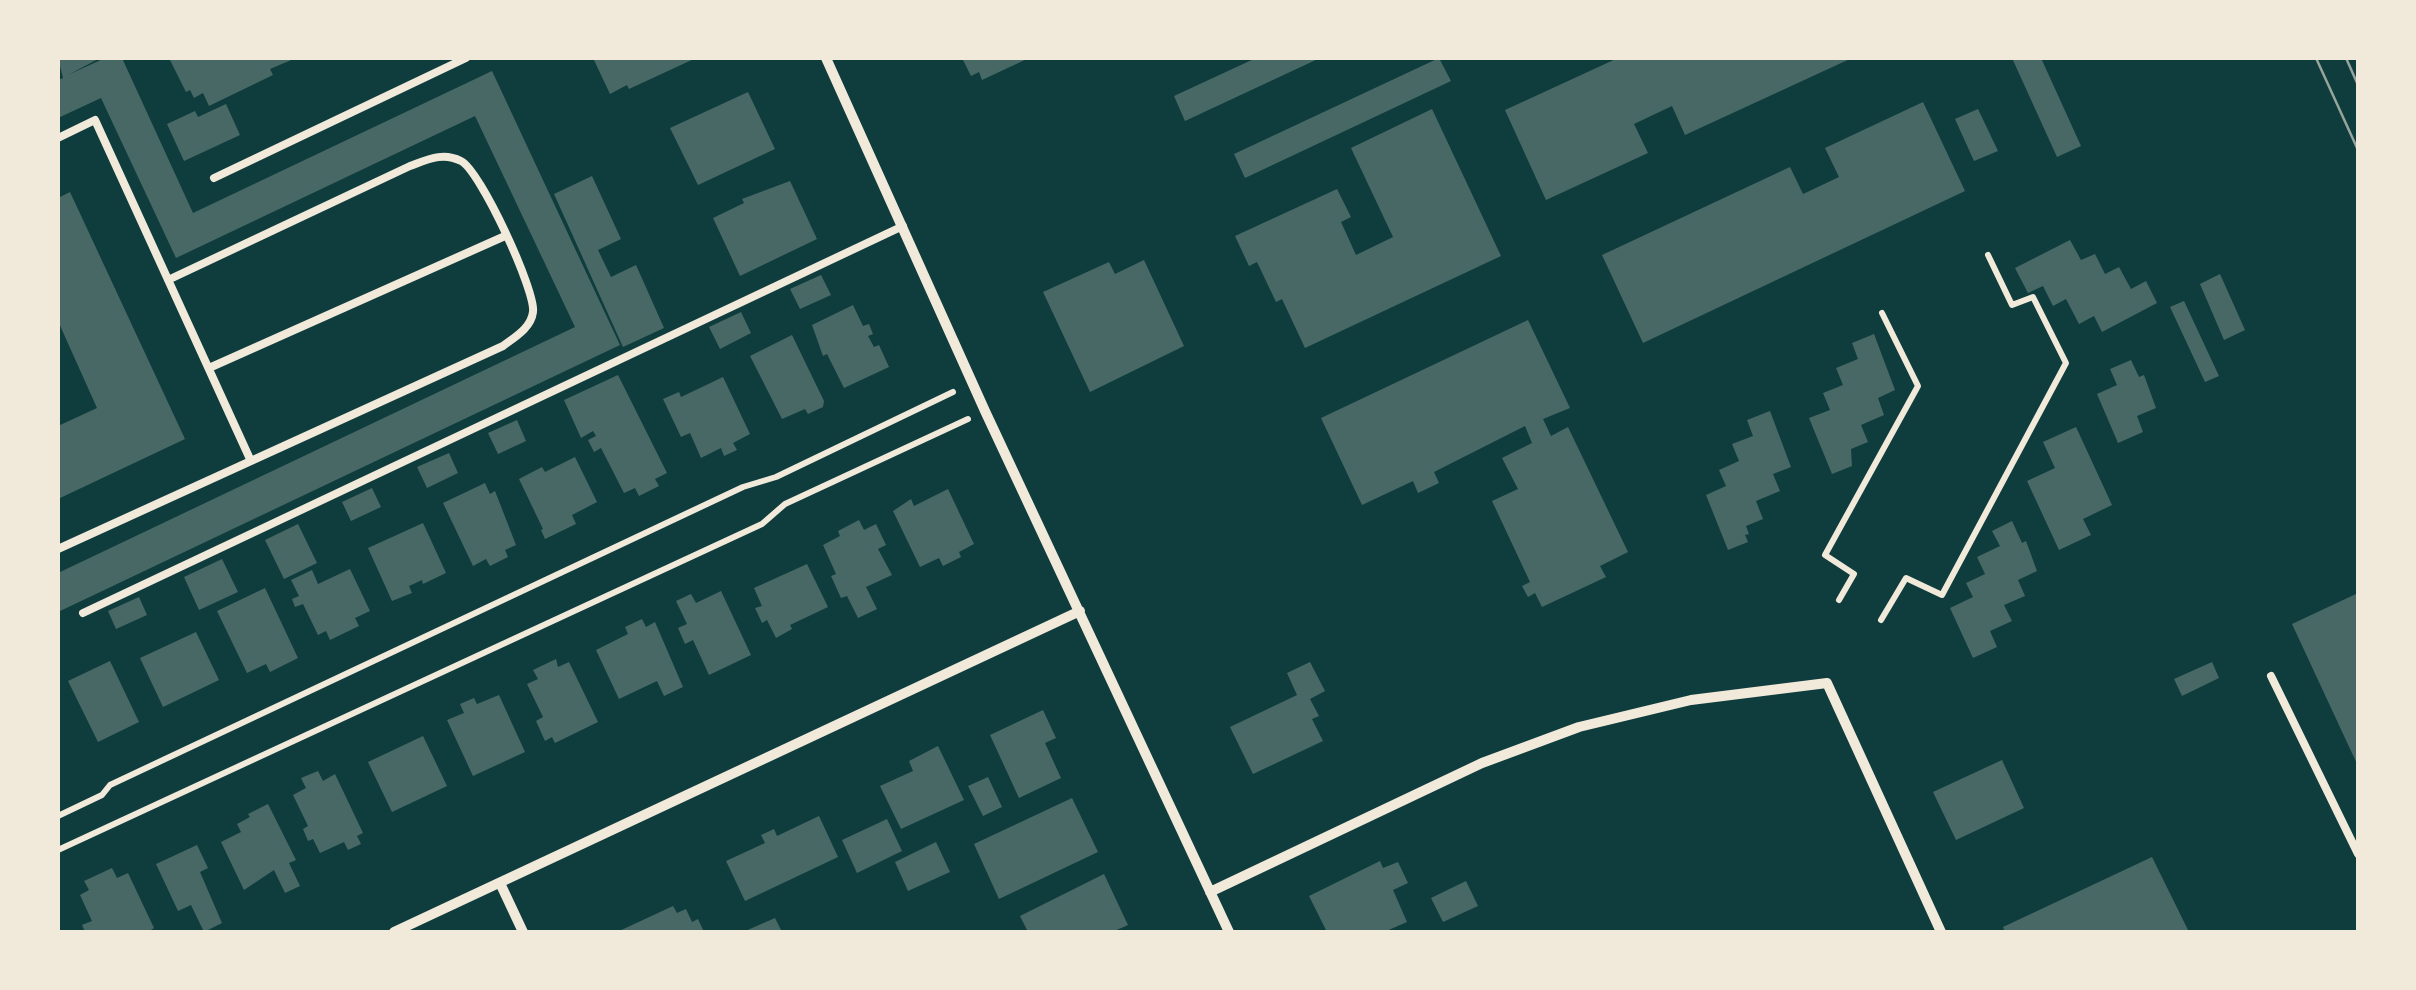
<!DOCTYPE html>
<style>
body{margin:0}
#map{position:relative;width:2416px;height:990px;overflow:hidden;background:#0f3d3e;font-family:Figtree,sans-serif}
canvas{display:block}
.frame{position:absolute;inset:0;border:60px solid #f1e9da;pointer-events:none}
</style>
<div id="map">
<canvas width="2416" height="990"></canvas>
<div class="frame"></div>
</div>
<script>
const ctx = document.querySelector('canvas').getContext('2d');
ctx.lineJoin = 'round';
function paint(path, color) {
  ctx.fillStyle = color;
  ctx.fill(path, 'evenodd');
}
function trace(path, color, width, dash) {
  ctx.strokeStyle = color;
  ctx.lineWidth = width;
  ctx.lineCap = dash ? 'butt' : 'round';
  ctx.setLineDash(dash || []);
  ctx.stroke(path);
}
const building = new Path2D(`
 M58,58H100L68,75L105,58H122L193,213L492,71L620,345L58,612V573L575,327L475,116L176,258L101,98L58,118V80L63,78Z
 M169,58H296L270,69L273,75L209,106L203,93L194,98L190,90L186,92Z
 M593,58H696L629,89L627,85L610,94Z
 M962,58H1029L982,80L979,72L971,76Z
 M1256,58H1320L1185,121L1174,96Z
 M1439,58L1451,81L1245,178L1234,154Z
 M1618,58H1852L1685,135L1672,106L1634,124L1648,153L1546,200L1505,110Z
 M2012,58H2041L2081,146L2057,157Z
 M748,92L775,149L698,185L670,128Z
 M1923,102L1965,191L1643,343L1602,255L1790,167L1803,194L1839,177L1825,148Z
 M226,104L240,135L184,161L167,124L195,111L198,117Z
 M1432,109L1501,256L1305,348L1282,299L1276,302L1257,262L1249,266L1235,236L1337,189L1351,217L1341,222L1356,255L1393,237L1351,148Z
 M1978,109L1998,151L1974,161L1955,119Z
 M592,176L621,239L598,250L611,277L636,265L664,328L623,347L554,194Z
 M790,181L817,239L740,276L713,218L744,203L742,199Z
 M70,192L185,439L58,499V426L97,408L58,321V198Z
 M2070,240L2081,260L2095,254L2105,274L2119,267L2131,289L2146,281L2157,303L2102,332L2094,316L2079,324L2066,299L2053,306L2043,286L2028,293L2015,268Z
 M1144,260L1184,346L1090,392L1043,292L1109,262L1115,274Z
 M2220,274L2245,330L2224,340L2200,284Z
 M821,275L831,295L800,309L790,289Z
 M2184,301L2219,376L2205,382L2170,307Z
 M853,305L863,326L869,324L873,334L868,336L874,347L879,345L889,367L844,388L827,354L823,356L812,325Z
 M741,312L751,333L720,349L709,327Z
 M1528,320L1570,408L1543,419L1551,436L1568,427L1628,552L1600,566L1606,577L1542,607L1535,593L1528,597L1522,586L1530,582L1492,501L1518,489L1502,458L1532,443L1525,426L1434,472L1439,483L1418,493L1413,481L1362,505L1321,418Z
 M1874,334L1895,390L1878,398L1884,415L1861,425L1868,442L1851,449L1852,466L1832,474L1809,418L1830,410L1823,393L1843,385L1836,368L1858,359L1852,343Z
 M792,335L824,401L823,407L808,414L805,409L782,419L750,356Z
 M2131,360L2139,377L2144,375L2156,408L2137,416L2143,432L2118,443L2097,394L2117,385L2110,369Z
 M618,375L667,473L655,479L659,486L639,496L635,488L624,493L601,448L594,452L588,440L596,436L593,431L581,438L564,400Z
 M723,377L750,434L733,443L737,450L724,456L721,448L701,458L690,433L681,437L663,399L679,392L681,397Z
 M1770,411L1791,467L1773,474L1780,491L1756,501L1763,519L1746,526L1749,534L1745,535L1748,542L1728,550L1706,495L1726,486L1719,470L1739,461L1732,444L1753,436L1747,420Z
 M517,420L526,441L498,454L488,433Z
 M2076,427L2112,505L2083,519L2091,535L2059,550L2027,481L2055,468L2043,442Z
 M449,453L458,473L427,488L417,467Z
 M575,457L597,502L572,515L576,524L545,539L541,530L543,529L519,479L542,467L545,472Z
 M485,483L490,494L495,491L516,545L505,550L508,557L490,566L486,559L473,566L443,503Z
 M372,488L381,507L351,521L342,502Z
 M948,489L974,544L959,552L961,557L943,566L939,558L920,567L893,511L911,499L914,506Z
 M859,520L864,530L876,524L886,545L878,549L892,575L866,587L877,609L858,618L847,596L841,598L831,576L836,574L823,545L840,536L838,531Z
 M2012,521L2022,543L2026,541L2037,571L2018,580L2025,596L2004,605L2012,621L1990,631L1997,647L1973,658L1950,608L1973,597L1966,583L1985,574L1977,557L2000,546L1992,531Z
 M423,523L446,573L423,584L422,580L409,586L412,593L392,601L368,548Z
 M298,524L317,563L284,579L265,540Z
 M222,559L238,592L199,610L184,577Z
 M807,564L828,607L790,625L792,629L776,638L767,620L762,623L755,608L762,606L754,588Z
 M350,569L370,611L355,618L359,626L330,640L326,631L318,635L303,604L295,607L292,599L299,596L291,580L312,570L318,584Z
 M265,588L298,658L270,672L266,664L247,673L217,611Z
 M721,591L751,655L709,675L693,640L685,644L678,628L687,624L676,601L691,594L696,603Z
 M2358,593V766L2292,624Z
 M139,597L147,615L116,629L108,611Z
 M642,619L646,627L655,622L683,687L664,696L657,681L619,699L596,650L628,634L625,627Z
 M196,632L219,680L163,707L140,658Z
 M556,659L558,667L569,662L598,722L555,743L552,737L545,741L536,721L543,717L527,684L538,679L533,670Z
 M110,661L139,722L98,742L68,681Z
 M1310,662L1325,691L1310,699L1319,716L1312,719L1323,741L1253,774L1230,727L1297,695L1287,673Z
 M2212,662L2219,678L2182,696L2174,679Z
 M499,695L525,752L473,776L447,720L464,713L460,704L474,698L477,704Z
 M1043,710L1056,738L1045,743L1061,778L1019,798L990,735Z
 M423,736L447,786L392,812L368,762Z
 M938,746L964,800L901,829L880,786L913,771L909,761Z
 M2002,760L2024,808L1956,840L1933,792Z
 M318,771L323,781L335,774L363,833L357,836L361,844L348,850L344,842L320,853L313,839L308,841L303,829L308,826L293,795L306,788L301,778Z
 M988,777L1002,807L983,816L968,786Z
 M1072,798L1098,852L999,899L974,844Z
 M268,804L296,860L289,863L300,886L285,893L274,870L244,890L221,842L241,832L237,824L250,817L248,814Z
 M819,816L838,857L745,901L726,861L765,843L761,835L774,829L777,836Z
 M887,819L902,851L857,873L842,840Z
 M936,842L950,872L908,891L895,862Z
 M197,845L208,868L200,872L222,923L204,932L191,905L178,911L156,864Z
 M2152,857L2189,932H2005L2003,927Z
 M1380,861L1383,868L1398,862L1408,883L1393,890L1407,922L1384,932H1327L1309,896Z
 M112,868L117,878L128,873L154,928L148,932H85L82,925L92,921L80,895L89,890L84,881Z
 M1104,874L1128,925L1112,932H1028L1020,916Z
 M1466,881L1478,906L1443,922L1431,898Z
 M673,906L677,913L686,909L692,922L698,919L704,932H617Z
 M775,918L782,932H743Z`);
const path = new Path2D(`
 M1839,600L1854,574L1825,555L1918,386L1882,313
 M1881,620L1906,578L1942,595L2066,363L2033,297L2012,305L1988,255
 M58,816L102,795L110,785L743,487L776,477L953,392
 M58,850L762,524L785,504L968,419`);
const service = new Path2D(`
 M58,138L95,120L250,459
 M214,178L466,58
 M209,368L505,236
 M58,549L503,346C515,337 531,328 533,312C536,291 480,170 461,161C443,152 429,159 410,166L168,280
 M83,613L903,226
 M2271,676L2358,854`);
const minor = new Path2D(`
 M826,58L985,411L1229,932
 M500,883L523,932
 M1210,892L1482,763L1579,727L1691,700L1827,683L1941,932
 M394,932L1080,611`);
const tram = new Path2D(`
 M2316,58L2358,150
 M2346,58L2358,85`);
paint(building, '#486865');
trace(path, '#f1e9da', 6);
trace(service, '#f1e9da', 8);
trace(minor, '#f1e9da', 10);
trace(tram, '#97a49c', 2.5);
</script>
